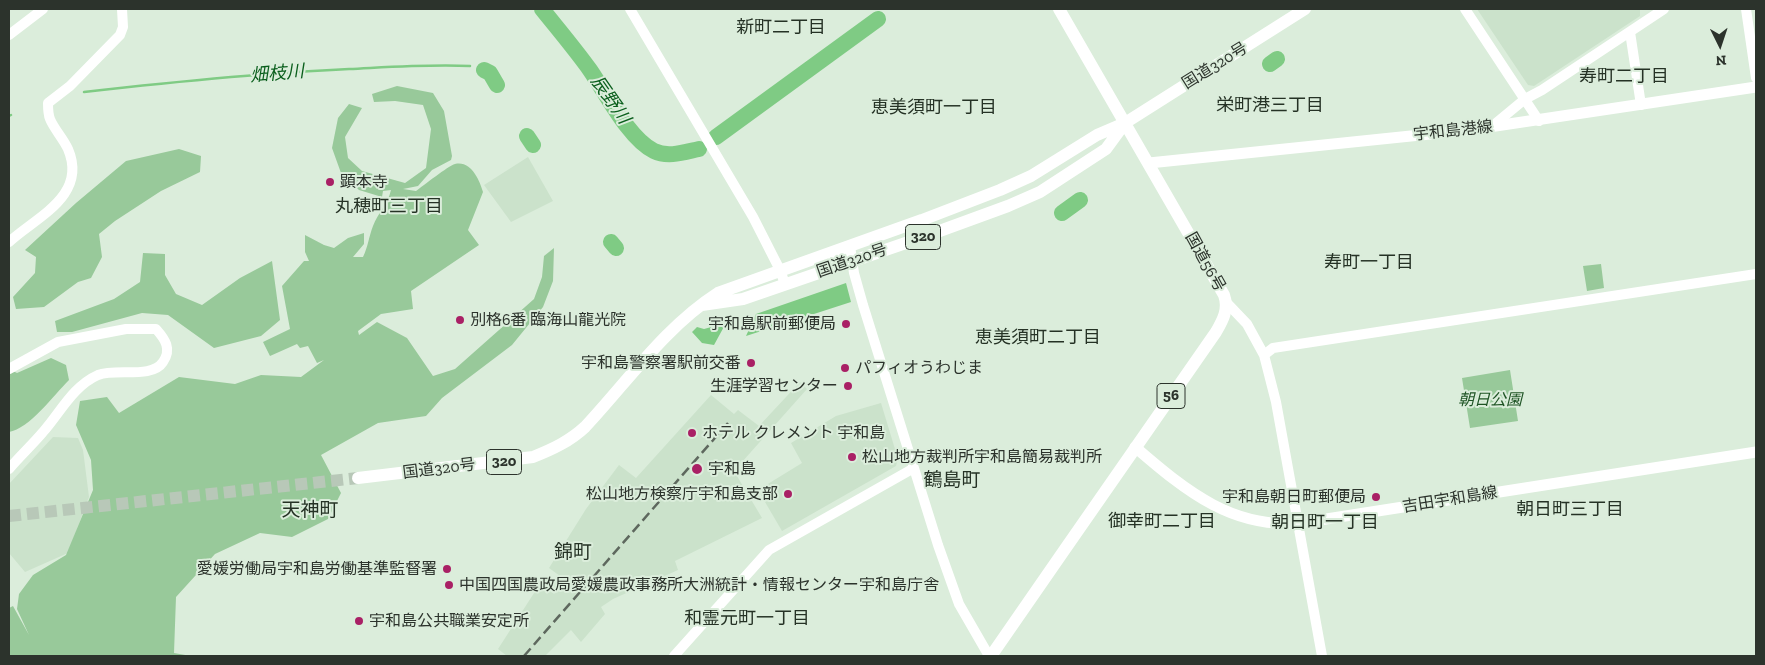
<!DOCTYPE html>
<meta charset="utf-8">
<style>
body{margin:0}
#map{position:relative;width:1765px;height:665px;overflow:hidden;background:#dbeddb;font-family:"Zilla Slab",serif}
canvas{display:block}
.frame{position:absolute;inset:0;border:10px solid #2c332c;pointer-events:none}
.north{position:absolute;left:1695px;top:20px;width:50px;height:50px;-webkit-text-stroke:4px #dbeddb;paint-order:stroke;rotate:176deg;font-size:14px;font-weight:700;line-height:20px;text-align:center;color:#2c332c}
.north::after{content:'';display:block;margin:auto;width:18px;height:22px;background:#2c332c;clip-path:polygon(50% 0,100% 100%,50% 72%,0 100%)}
</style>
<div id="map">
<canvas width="1765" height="665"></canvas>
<div class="frame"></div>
<div class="north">N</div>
</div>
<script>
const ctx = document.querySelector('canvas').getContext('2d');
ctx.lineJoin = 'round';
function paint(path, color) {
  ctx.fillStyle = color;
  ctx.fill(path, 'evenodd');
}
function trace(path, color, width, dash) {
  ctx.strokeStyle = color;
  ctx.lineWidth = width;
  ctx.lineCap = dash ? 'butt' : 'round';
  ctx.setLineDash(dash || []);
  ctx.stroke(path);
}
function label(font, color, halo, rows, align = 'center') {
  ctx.font = font + ' "Zilla Slab","Noto Sans JP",serif';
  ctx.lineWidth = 4;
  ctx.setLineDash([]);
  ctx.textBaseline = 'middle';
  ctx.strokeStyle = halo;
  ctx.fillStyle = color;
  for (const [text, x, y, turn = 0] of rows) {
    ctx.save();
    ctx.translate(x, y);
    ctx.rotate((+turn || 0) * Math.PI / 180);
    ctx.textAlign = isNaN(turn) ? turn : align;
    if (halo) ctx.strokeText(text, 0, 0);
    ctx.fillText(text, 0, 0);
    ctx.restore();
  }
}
const built = new Path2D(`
 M1477,9H1639L1640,10V16L1534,86L1528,85Z
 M528,157L553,201L511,222L484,185Z
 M800,382L807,389L734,471L762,518L675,561L678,570L613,599L601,607L605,614L581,642L571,630L545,656H507L498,649L545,576L554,583L560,576L549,568L586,509L619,465L636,478L711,395L734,414L738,410L759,426Z
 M881,403L898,459L896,466L782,531L758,490L802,463L791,443L836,416Z
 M53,437L78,438L83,450L89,497L68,553L25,572L9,553V484Z`);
const green = new Path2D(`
 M397,86L433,93L444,111L452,156L451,160L432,170L418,186L403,189L416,191C423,186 448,166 455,164C471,160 480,181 483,192L468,230L479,245L411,291L413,309L381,314L358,331L359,335L377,322L407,338L433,376L455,369L534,299L542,277L544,256L554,248L553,281L543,307L512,345L442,398L426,416L378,423L321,455L341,493L328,519L292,537L260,533L215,554L176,597L174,653L191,656H9V608L13,606L29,635L17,609L19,594L33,575L66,555L93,490L91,460L76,425L80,401L107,397L119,413L179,377L235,384L261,375L301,377L324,360L317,363L308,346L300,348L297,344L270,356L263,342L290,329L282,286L304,261H309L305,252V235L324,245L334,248L348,238L364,233V244L353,257H363C368,247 369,236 373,226C378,213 388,204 391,190L383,191L382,197L359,190L341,173L332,148L338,118L349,104L362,108L345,137L348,158L362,171L405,183L426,168L431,129L423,105L395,101L374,102L372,94Z
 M179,149L201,156L200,172L161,191L115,221L99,234L102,257L91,278L78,282L44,307L16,309L13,297L35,273L36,257L25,250L76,203L126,161Z
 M143,253L165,254V275L176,294L202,305L240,278L272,261L280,320L261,336L214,348L168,315L142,313L72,332H57L55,321L114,299L140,282Z
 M1601,264L1604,288L1587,291L1583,266Z
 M51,358L66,365L69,380C54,395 29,429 9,432V369L17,373Z
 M1510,370L1518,421L1470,428L1462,378Z`);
const water = new Path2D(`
 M846,283L851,302L746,336L756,314Z
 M726,323L714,345L702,343L692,332L697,327L704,329Z`);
const stream = new Path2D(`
 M84,92C172,82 260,73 349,69C390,67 430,64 470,66
 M9,116L11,115`);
const river = new Path2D(`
 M542,9C558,29 575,49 590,70C606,93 629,139 654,151C668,158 685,152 699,149
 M1270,64L1277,59
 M484,70L490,73L497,85
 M527,136L533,145
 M716,137L878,19
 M1062,213L1080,200
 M611,242L616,248`);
const trunkTunnel = new Path2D(`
 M9,516L358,478`);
const tertiary = new Path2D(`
 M630,9L753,217L780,270L785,284
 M1465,9L1539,121
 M1746,9L1756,78
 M1630,32L1641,105
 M9,35L43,9
 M1490,128L1525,99L1542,90L1664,9
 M9,242C36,217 88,196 68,149C63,138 54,129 50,119C48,114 48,108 48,103L70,86L120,35L123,27L122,9
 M850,246L854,273L863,305L938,545L959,604L989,656
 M1226,302L1247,324L1264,355L1276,402L1322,656
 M1264,355L1273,348L1756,274
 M9,369L58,342L126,329H156C165,339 172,349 163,362C152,379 116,368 98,375C73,386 60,413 43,432C32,445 20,456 9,469
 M674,656L769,550L914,468`);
const secondary = new Path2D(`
 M1149,163L1469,130L1756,87
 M1135,447C1186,491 1235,532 1307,522L1756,452`);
const trunk = new Path2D(`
 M702,305L743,299L926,236L1008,206L1040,192L1106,149L1125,123
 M358,478L533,457C553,449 570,441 585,427C628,381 665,327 718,293L922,220L1000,190L1031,176L1097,135L1125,123L1305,9
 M991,656C1066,548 1140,440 1216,332C1223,320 1229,309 1224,295L1059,9`);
const rail = new Path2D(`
 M524,656L728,423`);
const markers = [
 [330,182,5,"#a92065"],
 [460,320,5,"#a92065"],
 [846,324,5,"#a92065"],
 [751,363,5,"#a92065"],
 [845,368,5,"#a92065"],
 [848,386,5,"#a92065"],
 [692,433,5,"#a92065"],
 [852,457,5,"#a92065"],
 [697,469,6,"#a92065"],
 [788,494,5,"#a92065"],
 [1376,497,5,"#a92065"],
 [447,569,5,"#a92065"],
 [449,585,5,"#a92065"],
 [359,621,5,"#a92065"]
];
const shields = [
 [923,237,35],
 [1171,396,28],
 [504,462,35]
];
const shieldNames = [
 ["320",923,237],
 ["56",1171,396],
 ["320",504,462]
];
const streetNames = [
 ["国道320号",1215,66,-32],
 ["宇和島港線",1453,131,-6],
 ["国道320号",852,261,-19],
 ["国道56号",1205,262,61],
 ["国道320号",439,469,-7],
 ["吉田宇和島線",1450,500,-9]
];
const poiNames = [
 ["顕本寺",340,182],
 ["別格6番 臨海山龍光院",470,320],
 ["宇和島駅前郵便局",836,324,"right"],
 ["宇和島警察署駅前交番",741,363,"right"],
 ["パフィオうわじま",855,368],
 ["生涯学習センター",838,386,"right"],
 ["ホテル クレメント 宇和島",702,433],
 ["松山地方裁判所宇和島簡易裁判所",862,457],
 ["宇和島",708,469],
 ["松山地方検察庁宇和島支部",778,494,"right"],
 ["宇和島朝日町郵便局",1366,497,"right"],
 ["愛媛労働局宇和島労働基準監督署",437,569,"right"],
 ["中国四国農政局愛媛農政事務所大洲統計・情報センター宇和島庁舎",459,585],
 ["宇和島公共職業安定所",369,621]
];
const parkNames = [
 ["朝日公園",1490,400]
];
const neighbourhoodNames = [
 ["新町二丁目",781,28],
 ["寿町二丁目",1624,77],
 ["栄町港三丁目",1270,106],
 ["恵美須町一丁目",934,108],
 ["丸穂町三丁目",389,207],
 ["寿町一丁目",1369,263],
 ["恵美須町二丁目",1038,338],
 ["朝日町三丁目",1570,510],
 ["御幸町二丁目",1162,522],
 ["朝日町一丁目",1325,523],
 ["和霊元町一丁目",747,619]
];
const waterNames = [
 ["畑枝川",277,74,-5],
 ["辰野川",610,100,55]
];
const quarterNames = [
 ["鶴島町",952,481],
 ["天神町",310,511],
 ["錦町",573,553]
];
paint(built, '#cbe2cb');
paint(green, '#98c99a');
paint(water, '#7fcb84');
trace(stream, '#7fcb84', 2.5);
trace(river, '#7fcb84', 16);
trace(trunkTunnel, '#b8c8b8', 12, [12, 6]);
trace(tertiary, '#fff', 10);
trace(secondary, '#fff', 11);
trace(trunk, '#fff', 12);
trace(rail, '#5e685e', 2.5, [10, 5]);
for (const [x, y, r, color] of markers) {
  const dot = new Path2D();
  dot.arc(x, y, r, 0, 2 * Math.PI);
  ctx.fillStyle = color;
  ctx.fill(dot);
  trace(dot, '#dbeddb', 2);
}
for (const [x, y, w] of shields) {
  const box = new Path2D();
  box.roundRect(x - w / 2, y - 12.5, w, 25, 4);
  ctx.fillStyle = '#dbeddb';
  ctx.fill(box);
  trace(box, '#2c332c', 1);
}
label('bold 15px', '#2c332c', null, shieldNames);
label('16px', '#2c332c', '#dbeddb', streetNames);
label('16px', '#2c332c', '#dbeddb', poiNames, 'left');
label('italic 16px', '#1f5425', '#dbeddb', parkNames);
label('18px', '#253225', '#dbeddb', neighbourhoodNames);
label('italic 18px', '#0b5f1d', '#dbeddb', waterNames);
label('19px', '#253225', '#dbeddb', quarterNames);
</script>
